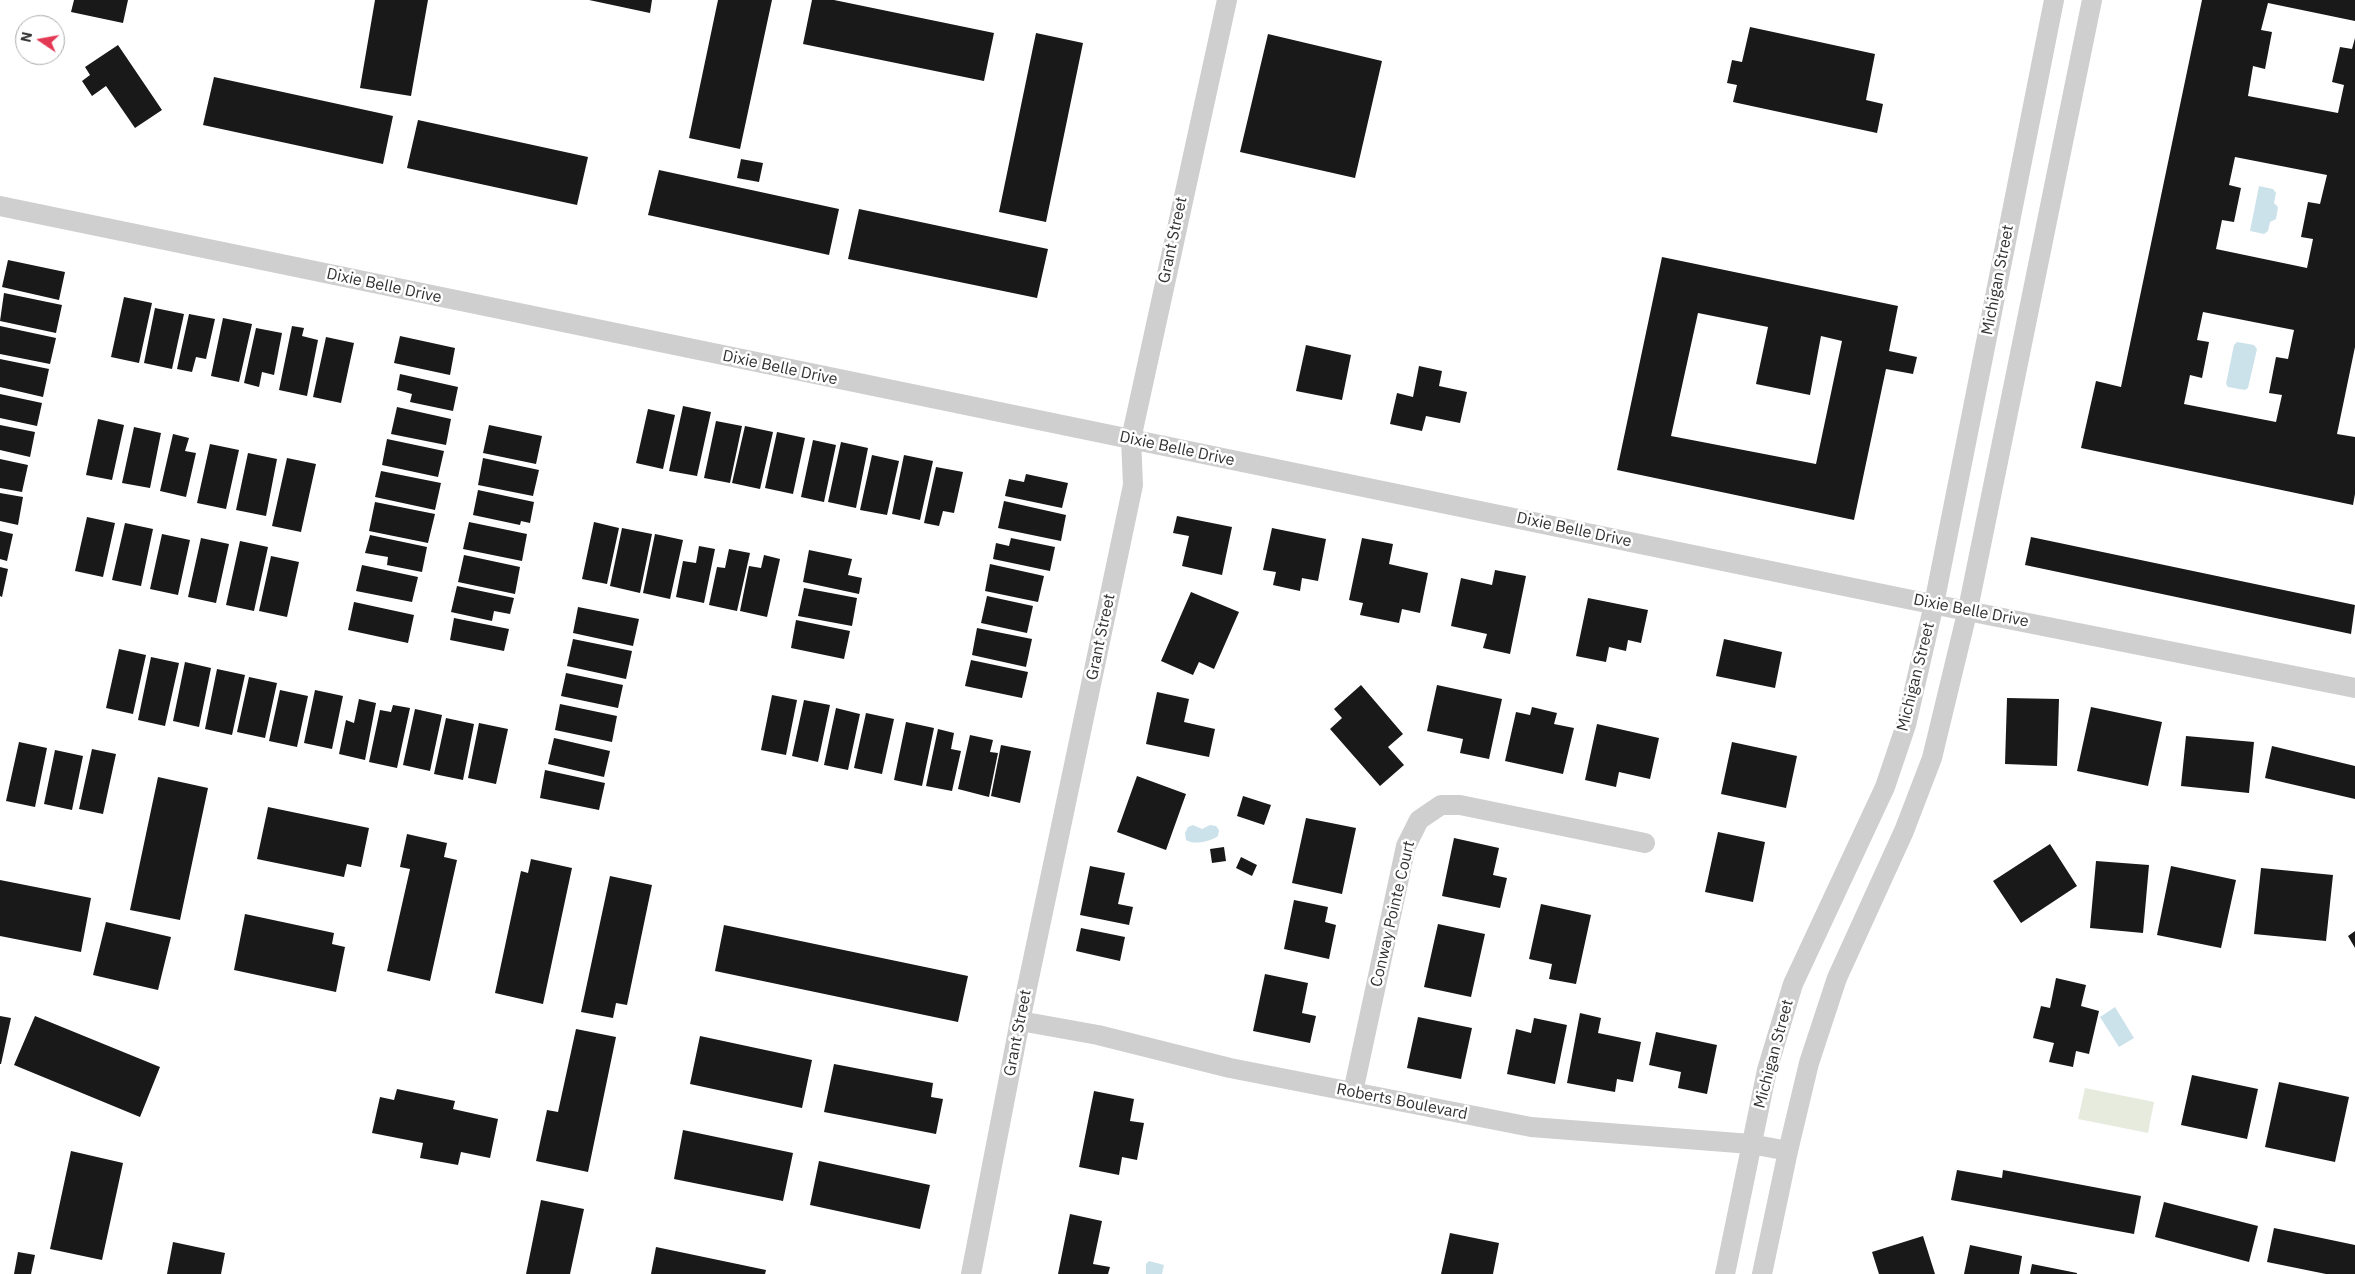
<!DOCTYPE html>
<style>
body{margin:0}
#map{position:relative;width:2355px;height:1274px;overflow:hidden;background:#fff;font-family:"IBM Plex Sans",sans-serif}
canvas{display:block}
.north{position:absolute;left:15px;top:15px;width:50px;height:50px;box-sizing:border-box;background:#fff;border:1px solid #adadad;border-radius:50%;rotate:282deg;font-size:14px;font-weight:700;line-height:20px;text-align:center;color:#323232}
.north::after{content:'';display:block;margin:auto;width:18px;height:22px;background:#e43955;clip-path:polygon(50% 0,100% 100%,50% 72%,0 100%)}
</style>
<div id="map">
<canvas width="2355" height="1274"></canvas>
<div class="north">N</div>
</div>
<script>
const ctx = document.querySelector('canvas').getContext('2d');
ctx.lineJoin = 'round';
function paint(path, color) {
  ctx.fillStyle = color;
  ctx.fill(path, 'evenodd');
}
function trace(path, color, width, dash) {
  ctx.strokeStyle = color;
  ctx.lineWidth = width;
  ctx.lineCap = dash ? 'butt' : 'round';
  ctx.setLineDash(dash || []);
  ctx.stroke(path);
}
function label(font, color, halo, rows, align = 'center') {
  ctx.font = font + ' "IBM Plex Sans",sans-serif';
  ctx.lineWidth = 5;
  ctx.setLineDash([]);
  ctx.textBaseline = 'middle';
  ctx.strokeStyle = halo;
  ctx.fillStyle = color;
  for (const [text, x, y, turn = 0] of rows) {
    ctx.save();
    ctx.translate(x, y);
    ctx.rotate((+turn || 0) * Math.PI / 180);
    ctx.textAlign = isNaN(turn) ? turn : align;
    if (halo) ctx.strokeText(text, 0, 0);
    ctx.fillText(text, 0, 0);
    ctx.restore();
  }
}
const green = new Path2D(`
 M2085,1088L2154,1102L2148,1133L2078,1119Z`);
const water = new Path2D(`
 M2259,186L2273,189L2276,193L2274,203L2278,207L2276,219L2270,222L2268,231L2264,234L2250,231Z
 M2237,342L2254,345L2257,349L2248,388L2245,390L2228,387L2226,384L2234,345Z
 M1193,825L1202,829L1210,825L1216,826L1219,830L1218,836C1209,842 1195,845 1186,840L1185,833L1188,827Z
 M2115,1007L2134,1038L2119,1047L2100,1017Z
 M1149,1261L1164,1265L1162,1274H1146V1264Z`);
const building = new Path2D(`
 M74,0H128L123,23L71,12Z
 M375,0H428L411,96L360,88Z
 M589,0H652L650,13Z
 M718,0H772L740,149L689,138Z
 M812,0H834L994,33L984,81L803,44Z
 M2202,0H2355V21L2268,3L2261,30L2272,32L2265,69L2253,66L2248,96L2338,113L2344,85L2332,82L2340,47L2352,49L2355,38V347L2337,434L2355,437V494L2353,505L2081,448L2096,381L2121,387ZM2235,157L2327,175L2320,204L2308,202L2301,237L2313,239L2307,268L2216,249L2222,220L2234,222L2241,188L2229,185ZM2203,312L2294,330L2288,359L2276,357L2269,393L2282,395L2276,422L2184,404L2190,375L2202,378L2209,342L2197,340Z
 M1750,27L1875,54L1866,100L1883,104L1877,133L1733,102L1737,85L1727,83L1732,60L1742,62Z
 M1036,33L1083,43L1046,222L999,212Z
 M1268,34L1382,61L1355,178L1240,152Z
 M118,45L162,110L135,128L106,86L92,96L82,81L90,75L85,67Z
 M214,77L393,116L383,164L203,125Z
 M418,120L588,157L577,205L407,168Z
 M741,159L763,163L759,182L737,178Z
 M659,170L839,209L829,255L648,215Z
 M859,209L1048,249L1037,298L848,259Z
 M1662,257L1898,306L1889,351L1917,357L1913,374L1886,369L1854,520L1617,470ZM1698,313L1768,327L1756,384L1810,395L1821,336L1842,341L1816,464L1671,436Z
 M8,260L65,272L59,300L2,287Z
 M4,293L62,305L56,333L0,321Z
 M124,297L152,303L139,363L111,357Z
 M155,308L184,314L172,369L144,363Z
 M189,314L215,319L206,359L196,357L192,372L177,369Z
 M223,318L252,324L239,382L211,376Z
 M0,326L56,338L50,364L0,354Z
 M292,326L304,328L302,336L318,340L307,396L279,390Z
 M256,328L282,333L274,375L262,372L259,387L244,383Z
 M400,336L455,348L450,375L394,363Z
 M326,337L354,343L341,403L313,397Z
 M1306,345L1351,355L1342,400L1296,391Z
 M0,359L49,369L43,397L0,387Z
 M1419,366L1442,371L1439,386L1467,392L1460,423L1426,416L1422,431L1390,424L1397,393L1413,397Z
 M400,374L458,387L453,411L410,402L412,394L397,390Z
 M0,394L42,403L37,426L0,418Z
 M683,406L711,412L697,476L669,471Z
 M397,407L451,419L446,445L391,434Z
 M648,409L675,415L663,469L636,463Z
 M98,419L124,425L112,480L86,475Z
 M716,421L742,426L730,483L704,478Z
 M0,425L35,432L30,457L0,450Z
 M489,425L542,436L536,464L483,453Z
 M745,426L773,432L760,489L732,483Z
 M134,427L161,433L150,488L122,483Z
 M777,432L805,438L793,494L765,488Z
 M173,434L189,438L185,451L196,453L186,497L160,491Z
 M387,439L444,451L438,477L382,465Z
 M813,440L836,445L824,502L801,497Z
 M841,442L868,448L856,508L828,502Z
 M210,444L239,450L226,509L197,503Z
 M248,453L277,459L266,516L236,510Z
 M872,455L899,461L887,515L860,510Z
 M904,455L933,461L920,520L892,514Z
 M287,458L316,464L301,532L272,526Z
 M483,458L539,470L533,496L478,485Z
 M0,459L28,465L22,492L0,488Z
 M936,467L963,472L954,513L943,511L939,526L924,523Z
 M381,471L441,483L435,510L375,497Z
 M1026,474L1068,483L1062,508L1005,496L1009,479L1024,482Z
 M478,490L534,502L530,523L521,521L520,525L473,515Z
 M0,493L23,497L18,525L0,521Z
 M1004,501L1066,515L1061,541L998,528Z
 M375,502L435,514L428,543L369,531Z
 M1177,516L1232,527L1222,575L1182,566L1189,536L1173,533Z
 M87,517L115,523L103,577L75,571Z
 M469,522L527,534L522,561L463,549Z
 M594,522L619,528L607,584L582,579Z
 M125,523L153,529L141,586L112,580Z
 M622,528L652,534L640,593L610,586Z
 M1272,528L1326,539L1318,581L1302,578L1300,591L1273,585L1276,572L1263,570Z
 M0,531L13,534L7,561L0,559Z
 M162,534L190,540L178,595L150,589Z
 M655,534L683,540L670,599L643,593Z
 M370,535L427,547L422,572L387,565L388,557L365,553Z
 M2031,537L2355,605L2351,634L2025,565Z
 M201,538L229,544L216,603L188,597Z
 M1011,538L1055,547L1050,571L993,559L996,543L1009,546Z
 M1362,538L1393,544L1389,564L1428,573L1420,613L1402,609L1399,623L1360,615L1363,603L1349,600Z
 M240,541L268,547L254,611L226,605Z
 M699,546L715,549L704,603L676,597L683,561L696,563Z
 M729,549L750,553L737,611L709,605L717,567L725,568Z
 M809,550L852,559L848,575L862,578L859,594L803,582Z
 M464,555L520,567L515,594L458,582Z
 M764,555L780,559L767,617L740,611L749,566L761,568Z
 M271,556L299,562L287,617L259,611Z
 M990,564L1044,576L1038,602L985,591Z
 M362,565L418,577L412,602L356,591Z
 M0,567L8,569L2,597L0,596Z
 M1495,570L1526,576L1510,654L1483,648L1487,634L1451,626L1461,578L1492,585Z
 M457,586L514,598L510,614L494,611L492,621L451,612Z
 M804,588L857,598L852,626L798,616Z
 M1191,592L1239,612L1214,669L1199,662L1193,675L1161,661Z
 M987,596L1033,606L1027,633L981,623Z
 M1588,598L1648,610L1641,643L1628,640L1626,651L1609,647L1606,662L1576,656Z
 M354,602L414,615L408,643L348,630Z
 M578,607L639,619L633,646L573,633Z
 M454,618L509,629L504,651L450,640Z
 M796,620L850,631L844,659L791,648Z
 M977,628L1032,639L1026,667L972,655Z
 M573,639L632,651L626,679L567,666Z
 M1724,639L1782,652L1775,688L1716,676Z
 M119,649L146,655L133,714L106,708Z
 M151,657L179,663L165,726L138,720Z
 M971,660L1028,672L1022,698L965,686Z
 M185,662L211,668L199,727L173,721Z
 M217,669L245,675L232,735L205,729Z
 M566,673L623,685L618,708L561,696Z
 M249,677L277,683L265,738L237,732Z
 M1361,685L1403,734L1388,747L1404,765L1380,786L1330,729L1342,718L1334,709Z
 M1437,685L1502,699L1489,759L1460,753L1463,739L1427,731Z
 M280,690L308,696L297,747L269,741Z
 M315,690L343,696L332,749L304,743Z
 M1157,692L1189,699L1184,722L1215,729L1209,757L1146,744Z
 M772,695L797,700L786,755L761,750Z
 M2007,698L2059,699L2057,766L2005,764Z
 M359,699L376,703L365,760L339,754L346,720L354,723Z
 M804,700L830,705L818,762L792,756Z
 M560,704L617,716L612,742L555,730Z
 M393,705L410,708L397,768L369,762L380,710L391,712Z
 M1532,707L1557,713L1554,724L1574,728L1563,774L1505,761L1516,712L1530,715Z
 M2091,707L2162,722L2148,786L2077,771Z
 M836,708L860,714L848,770L824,765Z
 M415,709L442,715L430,771L403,765Z
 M866,713L894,719L882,774L854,768Z
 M446,718L474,724L463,780L434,774Z
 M906,722L934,728L922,786L894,780Z
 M479,723L508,729L496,784L468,778Z
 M1597,724L1659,738L1650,779L1619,772L1616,787L1585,780Z
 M938,729L954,733L951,749L961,751L952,791L926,786Z
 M970,735L993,740L990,752L998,753L989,797L958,789Z
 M2186,736L2254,742L2249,793L2181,786Z
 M554,738L610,751L604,777L548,764Z
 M19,742L47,748L35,807L6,801Z
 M1732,742L1797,756L1786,808L1721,794Z
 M1001,745L1031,751L1020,803L991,796Z
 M2272,746L2355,766V799L2265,778Z
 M92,749L116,754L103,814L79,809Z
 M55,750L83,756L72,810L44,804Z
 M545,770L605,783L599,810L540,798Z
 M1137,776L1186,794L1166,850L1117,832Z
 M158,777L208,788L180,920L130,910Z
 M1243,796L1271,805L1264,825L1237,816Z
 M268,807L369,828L361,867L347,864L344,877L257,859Z
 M1306,818L1356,828L1342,894L1292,883Z
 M1718,832L1765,842L1753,902L1705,892Z
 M407,834L447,843L444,857L457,860L430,981L387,971L410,869L400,867Z
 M1454,838L1499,848L1493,875L1507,878L1500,908L1442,896Z
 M2050,844L2077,886L2021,923L1993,881Z
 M1224,847L1226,861L1212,863L1210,849Z
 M1241,857L1257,865L1252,876L1236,868Z
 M531,859L572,868L543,1004L495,993L521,871L528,873Z
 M2096,861L2149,865L2143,933L2090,928Z
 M1090,866L1125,873L1118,904L1133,907L1129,925L1080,915Z
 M2171,866L2236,880L2221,948L2157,935Z
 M2261,868L2333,875L2326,941L2254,934Z
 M610,876L652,885L627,1005L616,1003L613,1018L581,1012Z
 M0,880L91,898L81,952L0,936Z
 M1294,900L1328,907L1325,922L1336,925L1329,959L1284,949Z
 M1541,904L1591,915L1576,984L1549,979L1552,964L1529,959Z
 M245,914L334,933L332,944L345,947L336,992L234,970Z
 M106,922L171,937L158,990L93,975Z
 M1438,924L1485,934L1471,997L1424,987Z
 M724,925L968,976L958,1022L715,971Z
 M1081,928L1125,937L1120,961L1076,951Z
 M2355,931V948L2348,936Z
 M1265,974L1308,983L1302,1013L1316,1016L1310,1043L1253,1031Z
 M2056,978L2086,985L2081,1006L2099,1011L2089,1054L2076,1051L2073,1067L2049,1062L2054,1043L2033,1038L2041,1006L2050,1008Z
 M1580,1013L1601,1018L1598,1033L1641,1042L1633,1082L1617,1079L1615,1092L1567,1083Z
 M0,1016L11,1018L1,1064H0Z
 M35,1016L160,1067L140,1117L14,1065Z
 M1418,1017L1472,1028L1461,1079L1407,1068Z
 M1534,1018L1567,1025L1555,1084L1507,1074L1516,1029L1531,1033Z
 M576,1029L616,1037L588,1172L536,1161L547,1110L558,1112Z
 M1656,1032L1717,1045L1707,1094L1678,1088L1681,1072L1649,1065Z
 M700,1036L812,1060L802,1108L690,1084Z
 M834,1064L933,1083L931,1097L943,1099L936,1134L824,1112Z
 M2192,1075L2258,1089L2247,1139L2181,1125Z
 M2279,1082L2349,1097L2335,1162L2265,1147Z
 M397,1089L455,1101L453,1109L498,1119L490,1158L461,1152L458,1165L420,1158L423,1143L372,1133L380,1097L394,1100Z
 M1094,1091L1134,1099L1130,1121L1144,1123L1137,1160L1122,1157L1119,1175L1079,1167Z
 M683,1130L793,1153L783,1201L674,1179Z
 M71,1151L123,1163L102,1260L50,1249Z
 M819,1161L930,1185L920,1229L810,1205Z
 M1957,1170L2002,1178L2003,1170L2141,1196L2134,1234L1951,1200Z
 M541,1200L584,1209L570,1274H526Z
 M2164,1202L2258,1226L2249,1262L2155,1237Z
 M1070,1214L1102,1221L1093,1264L1110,1267L1108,1274H1058Z
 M2274,1228L2355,1245V1274H2326L2267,1262Z
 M1450,1233L1499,1243L1493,1274H1441Z
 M1923,1236L1935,1274H1879L1872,1252Z
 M173,1242L225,1253L221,1274H167Z
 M1970,1245L2022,1256L2019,1274H1964Z
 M656,1247L766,1270L765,1274H651Z
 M18,1252L35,1255L31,1274H14Z
 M2032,1264L2077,1273V1274H2030Z`);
const minor = new Path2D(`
 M0,206L1907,599L2355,688
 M1020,1021L1098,1035L1230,1068L1531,1127L1751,1144L1788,1151
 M1353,1092L1406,846L1419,820L1441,805H1460L1645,843
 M971,1274L1020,1021L1133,485L1131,439L1227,0
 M1725,1274L1767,1070L1793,984L1885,787L1906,725L1934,604L2054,0
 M1762,1274L1788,1151L1809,1063L1837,978L1904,831L1932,758L1968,609L2092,0`);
const streetNames = [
 ["Grant Street",1173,240,-78],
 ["Michigan Street",1998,280,-79],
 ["Dixie Belle Drive",384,286,12],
 ["Dixie Belle Drive",780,368,12],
 ["Dixie Belle Drive",1177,449,12],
 ["Dixie Belle Drive",1574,530,12],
 ["Dixie Belle Drive",1971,611,11],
 ["Grant Street",1101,637,-78],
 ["Michigan Street",1916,677,-76],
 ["Conway Pointe Court",1393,914,-77],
 ["Grant Street",1018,1033,-79],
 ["Michigan Street",1774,1054,-75],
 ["Roberts Boulevard",1402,1102,11]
];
paint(green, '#e6ebde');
paint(water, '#cbe2eb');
paint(building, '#191919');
trace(minor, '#cfcfcf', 20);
label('16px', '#323232', '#fff', streetNames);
</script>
